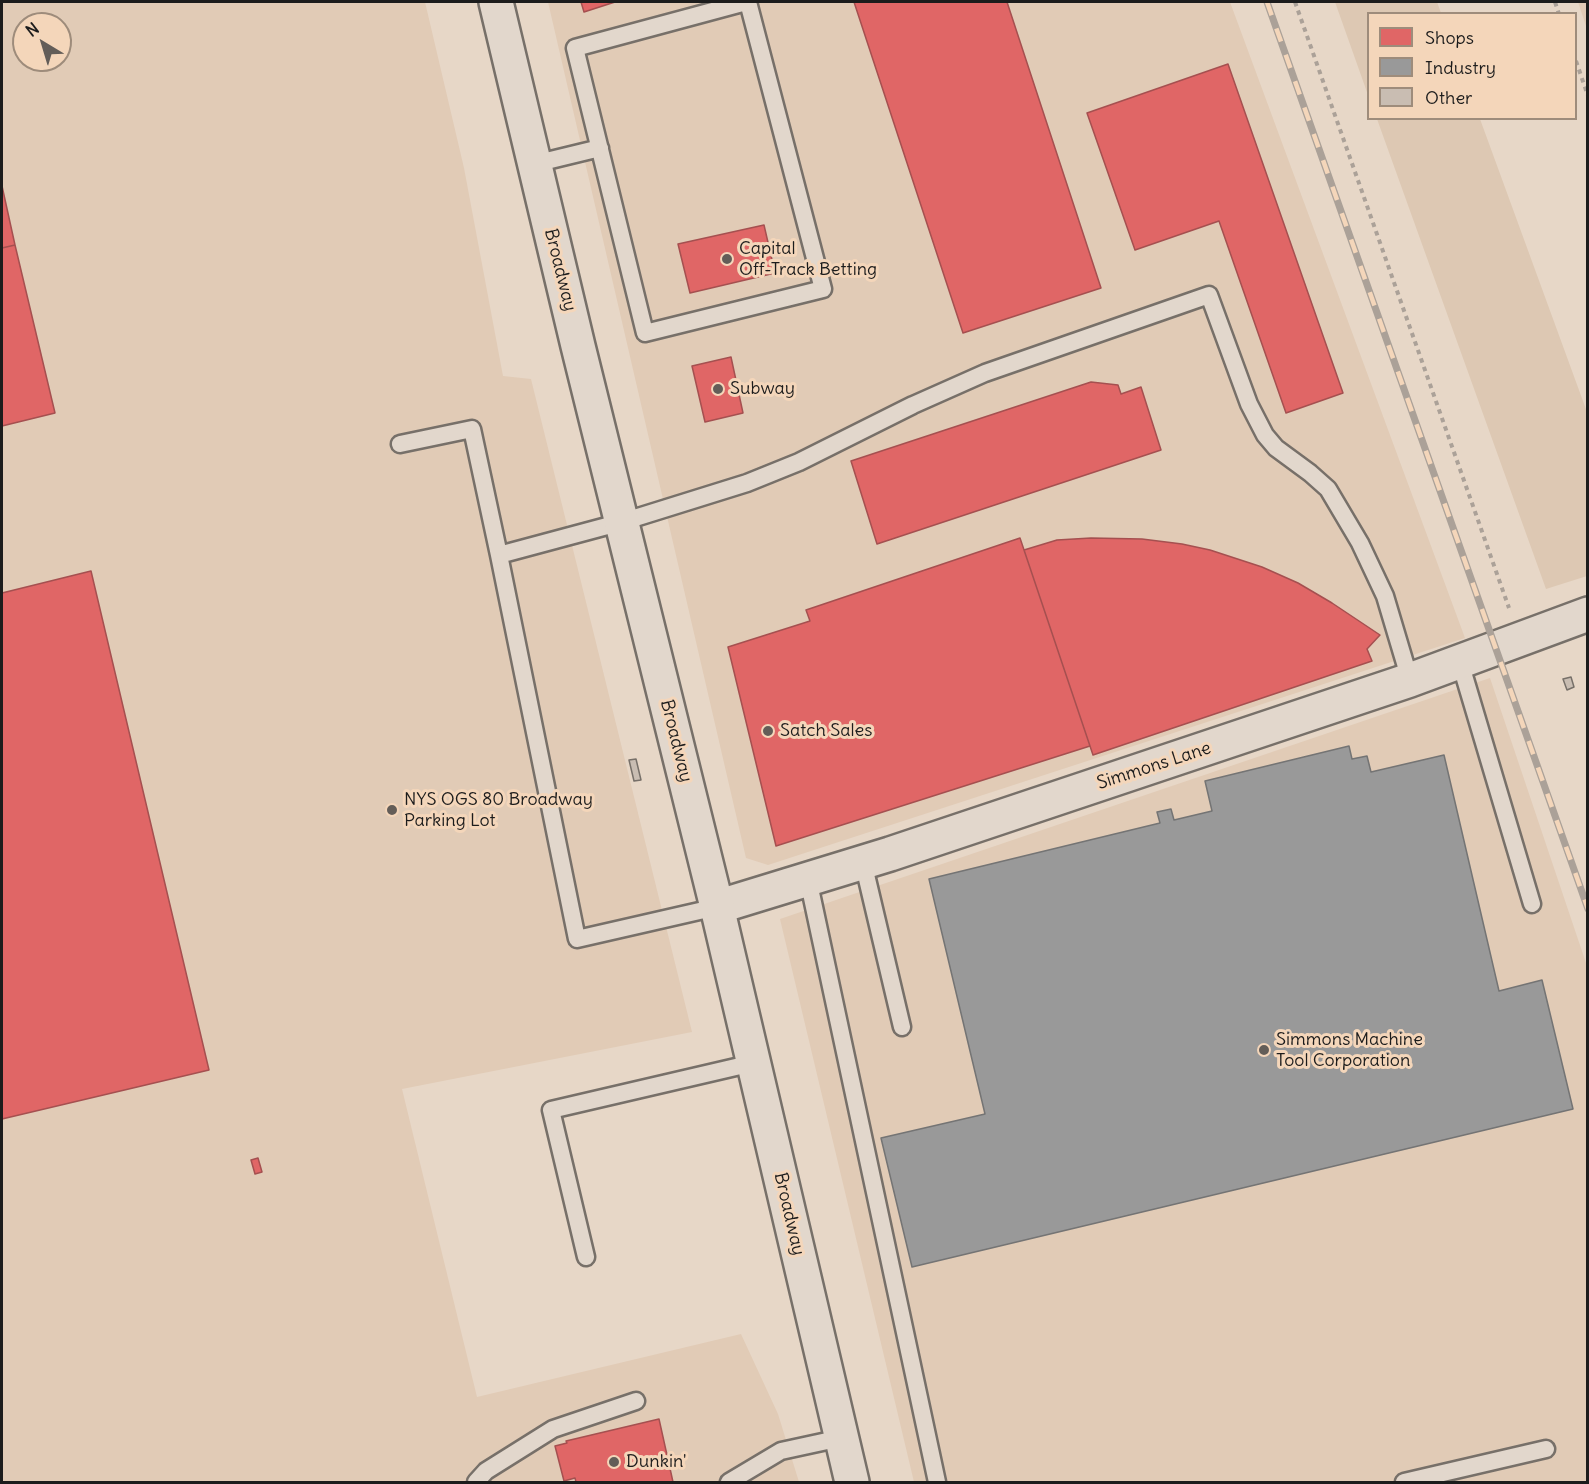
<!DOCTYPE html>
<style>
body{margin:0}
#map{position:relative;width:1589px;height:1484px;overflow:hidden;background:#e7d7c7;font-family:Delius,sans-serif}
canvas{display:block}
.frame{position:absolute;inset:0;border:3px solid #1c1c1c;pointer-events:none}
.legend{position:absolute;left:1367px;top:12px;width:210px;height:108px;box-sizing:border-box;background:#f4d6ba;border:2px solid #9e8c7b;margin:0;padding:8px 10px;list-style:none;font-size:18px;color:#1c1c1c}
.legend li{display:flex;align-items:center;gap:12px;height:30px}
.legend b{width:30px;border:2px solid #9e8c7b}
.north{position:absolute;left:12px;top:12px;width:60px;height:60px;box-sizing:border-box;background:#f4d6ba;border:2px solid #9e8c7b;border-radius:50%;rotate:322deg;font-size:16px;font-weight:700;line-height:24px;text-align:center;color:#1c1c1c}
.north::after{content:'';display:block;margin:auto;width:21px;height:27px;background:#635d58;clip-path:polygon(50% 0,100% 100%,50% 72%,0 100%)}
</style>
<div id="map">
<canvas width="1589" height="1484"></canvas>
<div class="frame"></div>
<ul class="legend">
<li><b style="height:16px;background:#e06666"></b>Shops</li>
<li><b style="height:16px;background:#999"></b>Industry</li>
<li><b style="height:16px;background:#c9bdb2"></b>Other</li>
</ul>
<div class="north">N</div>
</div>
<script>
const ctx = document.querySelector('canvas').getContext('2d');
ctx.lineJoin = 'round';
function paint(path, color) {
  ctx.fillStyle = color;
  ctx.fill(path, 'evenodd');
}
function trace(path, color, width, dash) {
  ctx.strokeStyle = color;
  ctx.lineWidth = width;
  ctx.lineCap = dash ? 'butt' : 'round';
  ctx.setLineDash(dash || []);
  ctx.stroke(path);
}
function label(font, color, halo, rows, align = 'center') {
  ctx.font = font + ' Delius,sans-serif';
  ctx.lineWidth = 6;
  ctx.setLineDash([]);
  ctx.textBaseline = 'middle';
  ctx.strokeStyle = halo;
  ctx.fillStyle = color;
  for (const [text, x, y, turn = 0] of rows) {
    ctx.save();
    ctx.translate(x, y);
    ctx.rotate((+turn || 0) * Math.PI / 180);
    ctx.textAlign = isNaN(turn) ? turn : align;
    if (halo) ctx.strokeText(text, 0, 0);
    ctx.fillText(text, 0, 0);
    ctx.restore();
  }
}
const built = new Path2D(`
 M2,2H425L464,168L503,376L531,379L692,1032L402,1089L477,1397L741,1334L778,1414L799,1482H2ZM24,24H60V60H24Z
 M548,2H1230L1465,638L768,865L746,858Z
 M1578,2H1587V29Z
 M1490,678L1587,966V1482H914L780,919Z`);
const green = new Path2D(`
 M1335,2H1437L1441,13L1368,14V95Z
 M1377,119H1480L1587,412V576L1546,589Z`);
const shops = new Path2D(`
 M581,2H615L584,12Z
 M854,2H1007L1101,288L963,333Z
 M1228,64L1343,393L1286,413L1219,221L1135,250L1087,113Z
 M2,186L15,245L2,248Z
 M764,225L775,273L690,293L678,244Z
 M15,245L55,413L2,426V248Z
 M731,357L743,413L705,422L692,366Z
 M1091,382L1118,385L1121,394L1141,387L1161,450L877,544L851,461Z
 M1020,538L1090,746L776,846L728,647L810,621L806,610Z
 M1091,538L1142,539L1182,544L1210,550L1262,567L1298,583L1332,603L1380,635L1367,649L1372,661L1093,755L1024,550L1057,540Z
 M91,571L209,1070L2,1119V593Z
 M258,1158L262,1172L255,1174L251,1160Z
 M659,1419L673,1482H576L575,1478L564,1481L555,1446L567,1443L566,1441Z`);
const industry = new Path2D(`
 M1349,746L1352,759L1367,756L1371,772L1444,755L1499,991L1542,980L1573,1109L912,1267L881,1138L985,1114L929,879L1160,823L1157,812L1171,809L1174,820L1212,811L1205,781Z`);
const building = new Path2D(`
 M1571,677L1574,687L1567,690L1563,679Z
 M636,759L641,780L634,781L629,760Z`);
const path = new Path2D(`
 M1295,2L1509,608
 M1555,2L1559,14
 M1576,61L1588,96`);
const lane = new Path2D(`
 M746,2L575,48L645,333L823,289L748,2
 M534,164L600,148
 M400,444L472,429L499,555L577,939L717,907
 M499,555L622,522L747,483L799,462L913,405L985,373L1209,295L1249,404L1265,435L1276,448L1310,473L1328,489L1360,543L1385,596L1410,680
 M1460,662L1532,904
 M863,862L902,1027
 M808,879L937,1482
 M586,1257L551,1110L753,1063
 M476,1482L486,1471L553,1429L636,1401
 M729,1482L781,1451L841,1438
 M1404,1482L1546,1449`);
const street = new Path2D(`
 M717,907L890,854L1410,680L1588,614`);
const primary = new Path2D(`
 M496,2L578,346L717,907L852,1482`);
const rail = new Path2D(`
 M1267,2L1588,909`);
const markers = [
 [727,259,6,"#635d58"],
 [718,389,6,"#635d58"],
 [768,731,6,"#635d58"],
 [392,810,6,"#635d58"],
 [1264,1050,6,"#635d58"],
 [614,1462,6,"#635d58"]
];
const poiNames = [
 ["Capital",739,249],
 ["Off-Track Betting",739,270],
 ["Subway",730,389],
 ["Satch Sales",780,731],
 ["NYS OGS 80 Broadway",404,800],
 ["Parking Lot",404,821],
 ["Simmons Machine",1276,1040],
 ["Tool Corporation",1276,1061],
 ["Dunkin'",626,1462]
];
const streetNames = [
 ["Broadway",560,270,76],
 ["Broadway",676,741,76],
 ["Simmons Lane",1154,766,-18],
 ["Broadway",789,1214,77]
];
paint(built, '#e1cbb6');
paint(green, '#ddc8b3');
paint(shops, '#e06666');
trace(shops, '#a55050', 1.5);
paint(industry, '#999');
trace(industry, '#747474', 1.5);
paint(building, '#c9bdb2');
trace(building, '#777069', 1.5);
trace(lane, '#777069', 21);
trace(street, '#777069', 38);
trace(primary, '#777069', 38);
trace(path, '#aba198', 4, [4.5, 4.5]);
trace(lane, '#e2d7cc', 16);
trace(street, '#e2d7cc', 33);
trace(primary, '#e2d7cc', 33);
trace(rail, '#aba198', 7);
trace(rail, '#f4d6ba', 4.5, [14]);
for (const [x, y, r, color] of markers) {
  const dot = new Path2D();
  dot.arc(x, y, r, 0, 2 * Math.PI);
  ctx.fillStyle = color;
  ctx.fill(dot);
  trace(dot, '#f4d6ba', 2);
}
label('18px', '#1c1c1c', '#f4d6ba', poiNames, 'left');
label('18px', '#1c1c1c', '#f4d6ba', streetNames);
</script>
